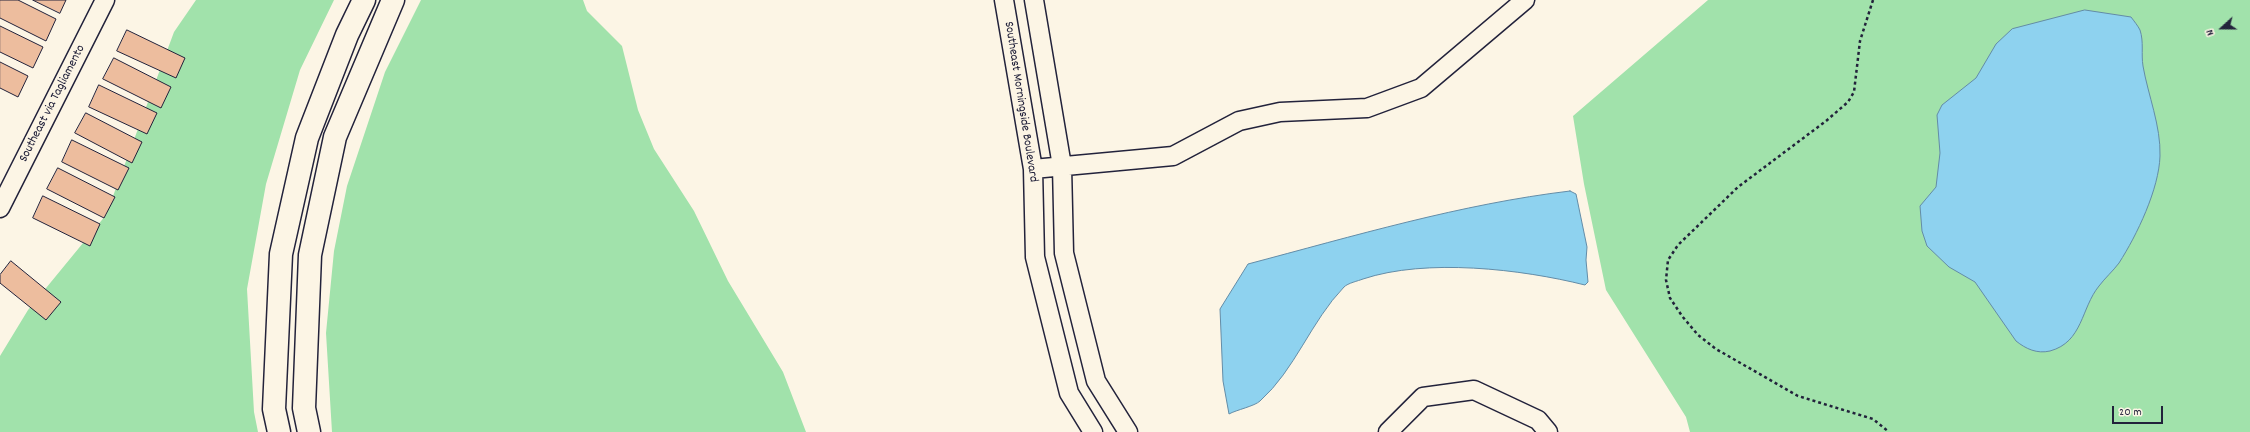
<!DOCTYPE html>
<style>
body{margin:0}
#map{position:relative;width:2250px;height:432px;overflow:hidden;background:#fcf5e5;font-family:Dekko,sans-serif}
canvas{display:block}
.north{position:absolute;left:2202px;top:8px;width:40px;height:40px;-webkit-text-stroke:3px #fcf5e5;paint-order:stroke;rotate:249deg;font-size:11px;font-weight:700;line-height:16px;text-align:center;color:#22223b}
.north::after{content:'';display:block;margin:auto;width:14px;height:18px;background:#22223b;clip-path:polygon(50% 0,100% 100%,50% 72%,0 100%)}
.scale{position:absolute;left:2112px;top:406px;width:51px;height:18px;box-sizing:border-box;border:2px solid #22223b;border-top:0;padding-left:5px;font-size:12px;line-height:14px;white-space:nowrap;color:#22223b;-webkit-text-stroke:3px #fcf5e5;paint-order:stroke}
</style>
<div id="map">
<canvas width="2250" height="432"></canvas>
<div class="north">N</div>
<div class="scale">20 m</div>
</div>
<script>
const ctx = document.querySelector('canvas').getContext('2d');
ctx.lineJoin = 'round';
function paint(path, color) {
  ctx.fillStyle = color;
  ctx.fill(path, 'evenodd');
}
function trace(path, color, width, dash) {
  ctx.strokeStyle = color;
  ctx.lineWidth = width;
  ctx.lineCap = dash ? 'butt' : 'round';
  ctx.setLineDash(dash || []);
  ctx.stroke(path);
}
function label(font, color, halo, rows, align = 'center') {
  ctx.font = font + ' Dekko,sans-serif';
  ctx.lineWidth = 4;
  ctx.setLineDash([]);
  ctx.textBaseline = 'middle';
  ctx.strokeStyle = halo;
  ctx.fillStyle = color;
  for (const [text, x, y, turn = 0] of rows) {
    ctx.save();
    ctx.translate(x, y);
    ctx.rotate((+turn || 0) * Math.PI / 180);
    ctx.textAlign = isNaN(turn) ? turn : align;
    if (halo) ctx.strokeText(text, 0, 0);
    ctx.fillText(text, 0, 0);
    ctx.restore();
  }
}
const green = new Path2D(`
 M196,0H334L300,70L266,184L247,289L254,412L258,432H0V356L28,310L106,215L174,32Z
 M421,0H583L587,11L622,46L638,110L654,149L694,211L728,281L783,372L806,432H332L326,333L334,251L347,186L385,72Z
 M1708,0H2250V432H1690L1686,417L1606,290L1584,184L1573,116Z`);
const water = new Path2D(`
 M2085,10L2131,17C2134,21 2138,26 2140,30C2144,42 2141,54 2143,66C2148,95 2161,126 2160,156C2159,189 2137,235 2119,263C2113,271 2105,278 2099,286C2081,308 2083,342 2050,351C2037,354 2026,349 2016,341L1975,282L1949,267L1927,246L1922,231L1920,206L1936,187L1940,153L1937,115L1942,105L1976,78L1996,44L2012,29Z
 M1570,191L1576,194L1587,247L1586,260L1588,282L1585,285C1521,269 1426,258 1363,279C1358,281 1348,283 1344,287C1311,321 1295,370 1260,401C1255,406 1236,410 1229,414L1223,381L1220,309L1248,264C1354,236 1461,204 1570,191Z`);
const building = new Path2D(`
 M0,0H18L56,19L46,41L0,18Z
 M33,0H66L60,13Z
 M0,26L43,47L33,68L0,52Z
 M127,30L185,58L176,78L117,51Z
 M114,58L171,87L161,108L103,79Z
 M0,62L28,76L18,97L0,88Z
 M99,85L157,113L147,134L89,107Z
 M86,113L142,142L132,163L75,133Z
 M72,140L129,168L118,190L62,162Z
 M58,168L115,197L104,218L47,189Z
 M43,196L100,224L90,246L33,218Z
 M11,261L61,302L46,320L0,283V275Z`);
const path = new Path2D(`
 M1873,0L1860,41L1854,92L1848,102L1826,121L1738,187L1678,245L1668,260L1666,280L1670,298L1682,316L1698,335L1716,349L1798,396L1873,419L1889,432`);
const minor = new Path2D(`
 M1004,0L1033,169L1035,257L1069,393L1093,432
 M1034,0L1062,166L1064,253L1096,381L1128,432
 M1033,169L1173,156L1239,121L1280,112L1367,108L1421,88L1525,0
 M0,208L105,0
 M1388,432L1423,397L1474,390L1538,420L1548,432`);
const tertiary = new Path2D(`
 M279,432L274,409L281,254L307,138L347,35L364,0
 M309,432L304,408L310,255L335,137L393,0`);
const streetNames = [
 ["Southeast Morningside Boulevard",1020,102,81],
 ["Southeast via Tagliamento",53,104,-63]
];
paint(green, '#a1e2ab');
paint(water, '#8ed2ef');
trace(water, '#638ca7', 1);
paint(building, '#edbd9e');
trace(building, '#22223b', 1);
trace(minor, '#22223b', 21);
trace(tertiary, '#22223b', 25);
trace(path, '#22223b', 2.5, [3, 3]);
trace(minor, '#fcf5e5', 18);
trace(tertiary, '#fcf5e5', 22);
label('13px', '#22223b', '#fcf5e5', streetNames);
</script>
